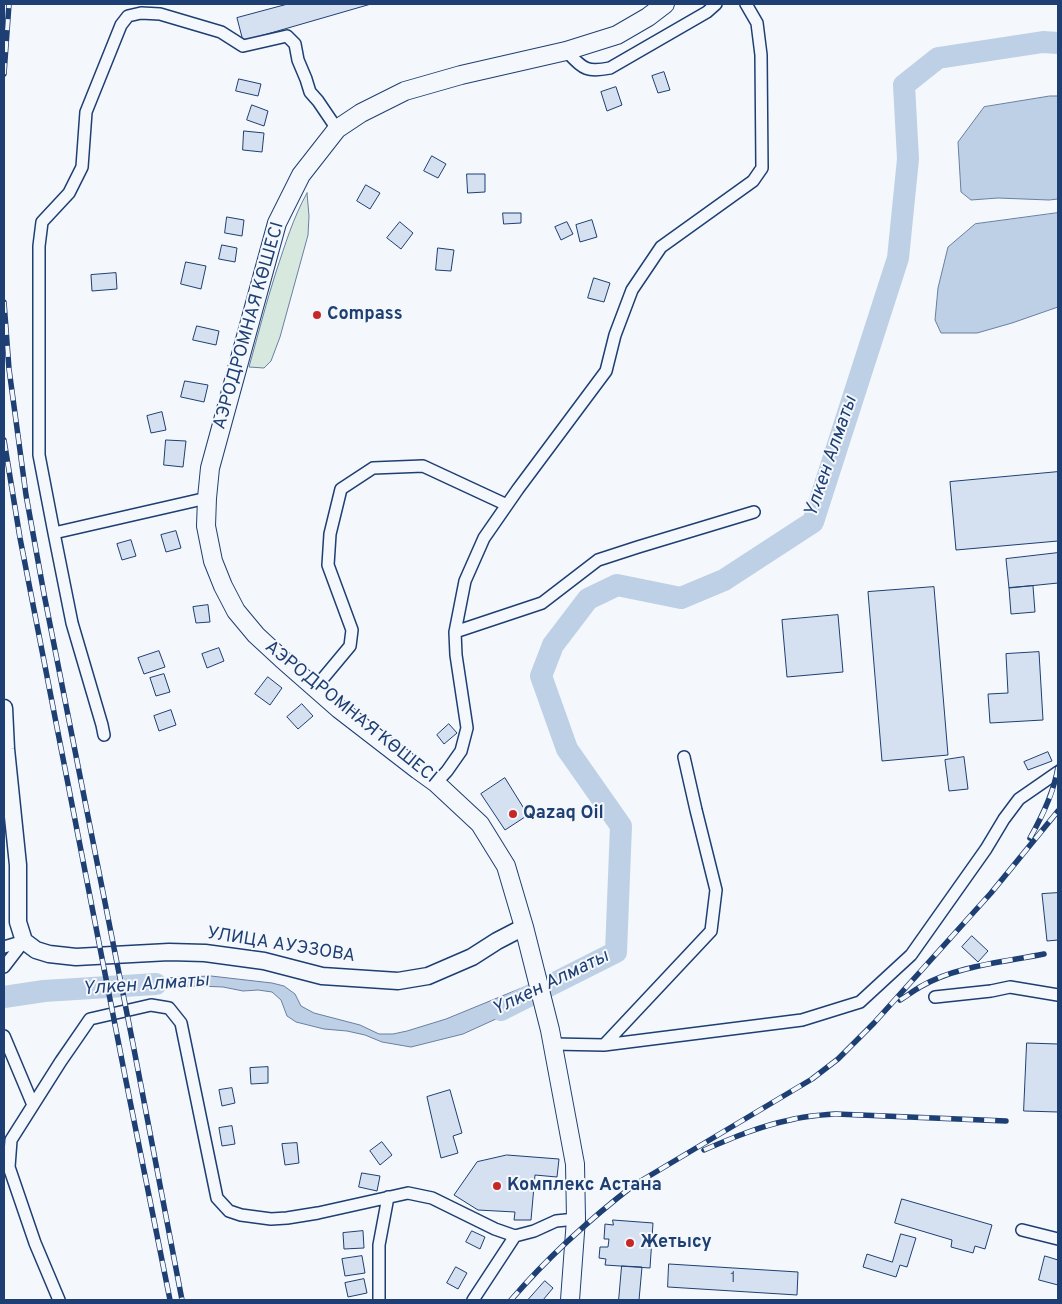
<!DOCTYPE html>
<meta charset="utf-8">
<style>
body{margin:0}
#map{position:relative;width:1062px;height:1304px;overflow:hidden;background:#f4f7fb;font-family:Overpass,sans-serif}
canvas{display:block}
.frame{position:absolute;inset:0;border:5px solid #1d3f73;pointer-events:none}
</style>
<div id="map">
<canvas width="1062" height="1304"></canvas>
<div class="frame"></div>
</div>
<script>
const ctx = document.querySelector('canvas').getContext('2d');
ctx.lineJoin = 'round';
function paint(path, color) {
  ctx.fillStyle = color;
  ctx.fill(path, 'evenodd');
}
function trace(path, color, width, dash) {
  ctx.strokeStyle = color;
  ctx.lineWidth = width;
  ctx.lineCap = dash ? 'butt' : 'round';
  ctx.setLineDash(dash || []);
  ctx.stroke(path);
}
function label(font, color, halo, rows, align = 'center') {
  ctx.font = font + ' Overpass,sans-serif';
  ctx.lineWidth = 4;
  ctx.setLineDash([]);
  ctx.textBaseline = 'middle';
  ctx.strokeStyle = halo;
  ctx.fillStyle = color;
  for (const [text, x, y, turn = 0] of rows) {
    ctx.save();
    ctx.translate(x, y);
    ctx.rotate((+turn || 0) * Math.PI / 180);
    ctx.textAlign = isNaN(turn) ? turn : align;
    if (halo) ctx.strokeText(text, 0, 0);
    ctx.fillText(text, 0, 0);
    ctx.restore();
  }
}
const green = new Path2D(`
 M307,193L309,216L308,235L280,337L271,361L264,368L249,367C258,335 266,303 276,272C285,245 293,218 307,193Z`);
const water = new Path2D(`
 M1050,96H1058V199L1049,200L998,198L971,200L961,192L958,142L984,107Z
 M1058,213V307L1012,323L977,333H941L935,320L938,288L948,247L975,224Z
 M211,976L272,983L284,986L295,994L301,1006L314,1013L360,1025L379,1034H393L407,1031L446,1019L524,987L531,1003L463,1034L411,1047L382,1042L365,1035L347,1031L324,1029L296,1022L287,1016L281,1000L272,992L258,990L243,991L223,987L200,986L126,989L125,980Z`);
const river = new Path2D(`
 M4,997L44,991L156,984
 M501,1010L616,952L621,826L567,749L541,676L553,645L588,599L617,585L681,598L724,580L813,522L898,258L908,159L904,85L938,58L1043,42L1058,43`);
const building = new Path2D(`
 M288,4H371L243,41L237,18Z
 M664,72L670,90L658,93L652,76Z
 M239,79L261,84L258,96L236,91Z
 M616,87L622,105L607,111L601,92Z
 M252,105L268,111L264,126L247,120Z
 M244,131L264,133L262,152L243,150Z
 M432,156L446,164L438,178L424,171Z
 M467,174H485V192L468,193Z
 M366,185L380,193L370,209L357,201Z
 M503,213H521V223L504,224Z
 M227,217L244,220L242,236L225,233Z
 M592,220L597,237L580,242L576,225Z
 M400,222L413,233L401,249L387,238Z
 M567,222L573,234L561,240L555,227Z
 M222,245L237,248L235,262L219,259Z
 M438,248L454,250L451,271L436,270Z
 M186,262L206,266L201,289L181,284Z
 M116,273L117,289L92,291L91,275Z
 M594,278L610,283L604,302L588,298Z
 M197,326L219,331L216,345L193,340Z
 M185,381L208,385L204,402L181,397Z
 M162,412L166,430L151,433L147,416Z
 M166,440L186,441L183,467L164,465Z
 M1058,472V541L956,550L950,482Z
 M176,531L181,548L166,552L161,535Z
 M131,540L136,556L122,560L117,544Z
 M1058,553V583L1009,588L1006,559Z
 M1033,586L1035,612L1011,614L1009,588Z
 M934,587L948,755L882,761L868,592Z
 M208,605L210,622L196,623L193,607Z
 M838,615L843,672L787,677L782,620Z
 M219,648L224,661L207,668L202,654Z
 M159,651L165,667L144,674L138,658Z
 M1039,652L1043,720L990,723L988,694L1008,693L1006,654Z
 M164,674L170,692L156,696L150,678Z
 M268,677L282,688L270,705L255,694Z
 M302,704L313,716L298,729L287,717Z
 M171,710L176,725L159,731L154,716Z
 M449,724L457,733L444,744L437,735Z
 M1048,752L1052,761L1028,770L1024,762Z
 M964,757L968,789L949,791L945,760Z
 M505,778L528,815L505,830L481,794Z
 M1058,893V940L1047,941L1042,894Z
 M972,936L988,951L978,962L962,947Z
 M1027,1043L1058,1044V1112L1024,1111Z
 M268,1067V1083L251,1084L250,1068Z
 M232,1088L235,1103L222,1106L219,1090Z
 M450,1090L462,1133L453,1136L458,1153L441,1158L427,1097Z
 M232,1126L235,1144L222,1146L219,1128Z
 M382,1142L392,1155L380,1165L370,1151Z
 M297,1143L299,1163L285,1165L282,1144Z
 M507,1155L559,1159L557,1177L535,1175L531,1220H514L515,1212L478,1210L454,1195L477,1162Z
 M362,1173L380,1176L377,1191L359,1187Z
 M902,1199L992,1225L985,1249L975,1246L973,1253L951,1247L952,1240L895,1223Z
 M613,1220L653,1223L650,1268L605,1265L606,1259L599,1258L600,1247H608L609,1239H604L605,1224L613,1225Z
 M363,1231L364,1248L344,1249L343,1233Z
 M472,1231L485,1237L480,1249L466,1242Z
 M901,1234L916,1238L907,1267L900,1265L896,1277L863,1267L867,1254L892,1262Z
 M362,1256L365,1273L345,1276L342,1259Z
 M1045,1256L1058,1260V1285L1039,1280Z
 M669,1264L798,1272L797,1295L668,1287Z
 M622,1266L642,1267L639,1300H619Z
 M456,1267L467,1273L458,1289L447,1283Z
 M364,1279L367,1293L348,1297L345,1283Z
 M545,1281L553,1288L543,1300H528Z`);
const minor = new Path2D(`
 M566,51C583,68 585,73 610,68L707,12L716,4
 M54,533L207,498
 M455,632L542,603L598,560L638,547L754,512
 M315,688L350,646L352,630L328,565L330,534L341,489L373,468L423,466L507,505
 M104,735L102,725L72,623L54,533L39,455V246L42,222L69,193L82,167L86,112L121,25L128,16L141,13L160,14L221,32L243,46L287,36L295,44L298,60L306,79L310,92L318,101L337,129
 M436,783L447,771L461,751L467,728L456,655L455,632L465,581L484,538L518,489L606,371L615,335L632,290L661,247L753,181L762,168L761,55L757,23L746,4
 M4,947L24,941
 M4,967L24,941
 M935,997L991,991L1010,987L1058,995
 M4,1036L33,1105
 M553,1044L604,1045L802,1020L860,1002L911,955L986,849L1004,819L1019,799L1058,772
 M604,1045L711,931L716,890L696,810L684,757
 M1022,1230L1058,1239
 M59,1300L35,1243L9,1167L11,1140L61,1061L90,1019L151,1005L169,1008L181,1023L217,1198L229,1211L241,1215L271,1219L287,1218L318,1213L408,1193L432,1198L495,1229L515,1236L534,1231L556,1221L576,1219
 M379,1300V1245L388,1197
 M473,1300L515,1236`);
const secondary = new Path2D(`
 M4,708L6,749L18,865V922L24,941L36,950L49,954L76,957L169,952L205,953L264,961L322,976L398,981L428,976L472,957L497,941L524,927`);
const primary = new Path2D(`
 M570,1300L576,1219L575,1164L550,1030L524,927L506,866L480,824L436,783L418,770L339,709L282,659L256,635L236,611L223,586L213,561L206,526L207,498L210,468L277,223L301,175L337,129L361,113L405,91L461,75L566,51L617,35L648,17L665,4`);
const rail = new Path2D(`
 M4,74L9,4
 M4,302L9,369L26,495L44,594L133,1044L182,1300
 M4,440L20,538L125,1076L170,1300
 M1030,838C1043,815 1054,792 1058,767
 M900,1000C907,996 913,991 920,987C955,966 1004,962 1044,954
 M704,1150C732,1138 760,1126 790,1120C805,1116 821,1115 836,1114L1006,1121
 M511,1300C548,1257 590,1219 634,1185L812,1079L838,1059L874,1023L991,893L1058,811`);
const markers = [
 [317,315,5,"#c62828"],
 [513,814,5,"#c62828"],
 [497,1186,5,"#c62828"],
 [630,1243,5,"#c62828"]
];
const numberNames = [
 ["1",733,1279]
];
const poiNames = [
 ["Compass",327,315],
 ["Qazaq Oil",523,814],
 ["Комплекс Астана",507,1186],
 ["Жетысу",640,1243]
];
const streetNames = [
 ["АЭРОДРОМНАЯ КӨШЕСІ",250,326,-74],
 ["АЭРОДРОМНАЯ КӨШЕСІ",350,713,39],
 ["УЛИЦА АУЭЗОВА",281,946,9]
];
const waterNames = [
 ["Үлкен Алматы",832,457,-71],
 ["Үлкен Алматы",551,984,-26],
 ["Үлкен Алматы",146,986,-4]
];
paint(green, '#d7e8df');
trace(green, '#687fa3', 1);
paint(water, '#bed0e5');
trace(water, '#687fa3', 1);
trace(river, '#bed0e5', 22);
paint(building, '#d5e0f0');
trace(building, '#1d3f73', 1);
trace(minor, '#1d3f73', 14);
trace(secondary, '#1d3f73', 19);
trace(primary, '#1d3f73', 20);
trace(minor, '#f4f7fb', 11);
trace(secondary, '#f4f7fb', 16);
trace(primary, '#f4f7fb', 18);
trace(rail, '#1d3f73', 5.5);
trace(rail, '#f4f7fb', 4, [11]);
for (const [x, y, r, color] of markers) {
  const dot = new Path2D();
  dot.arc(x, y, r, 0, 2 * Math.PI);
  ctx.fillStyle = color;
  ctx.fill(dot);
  trace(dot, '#f4f7fb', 2);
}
label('15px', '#4b6792', null, numberNames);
label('bold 18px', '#1d3f73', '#f4f7fb', poiNames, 'left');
label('18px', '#1d3f73', '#f4f7fb', streetNames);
label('italic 19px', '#1d3f73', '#f4f7fb', waterNames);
</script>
